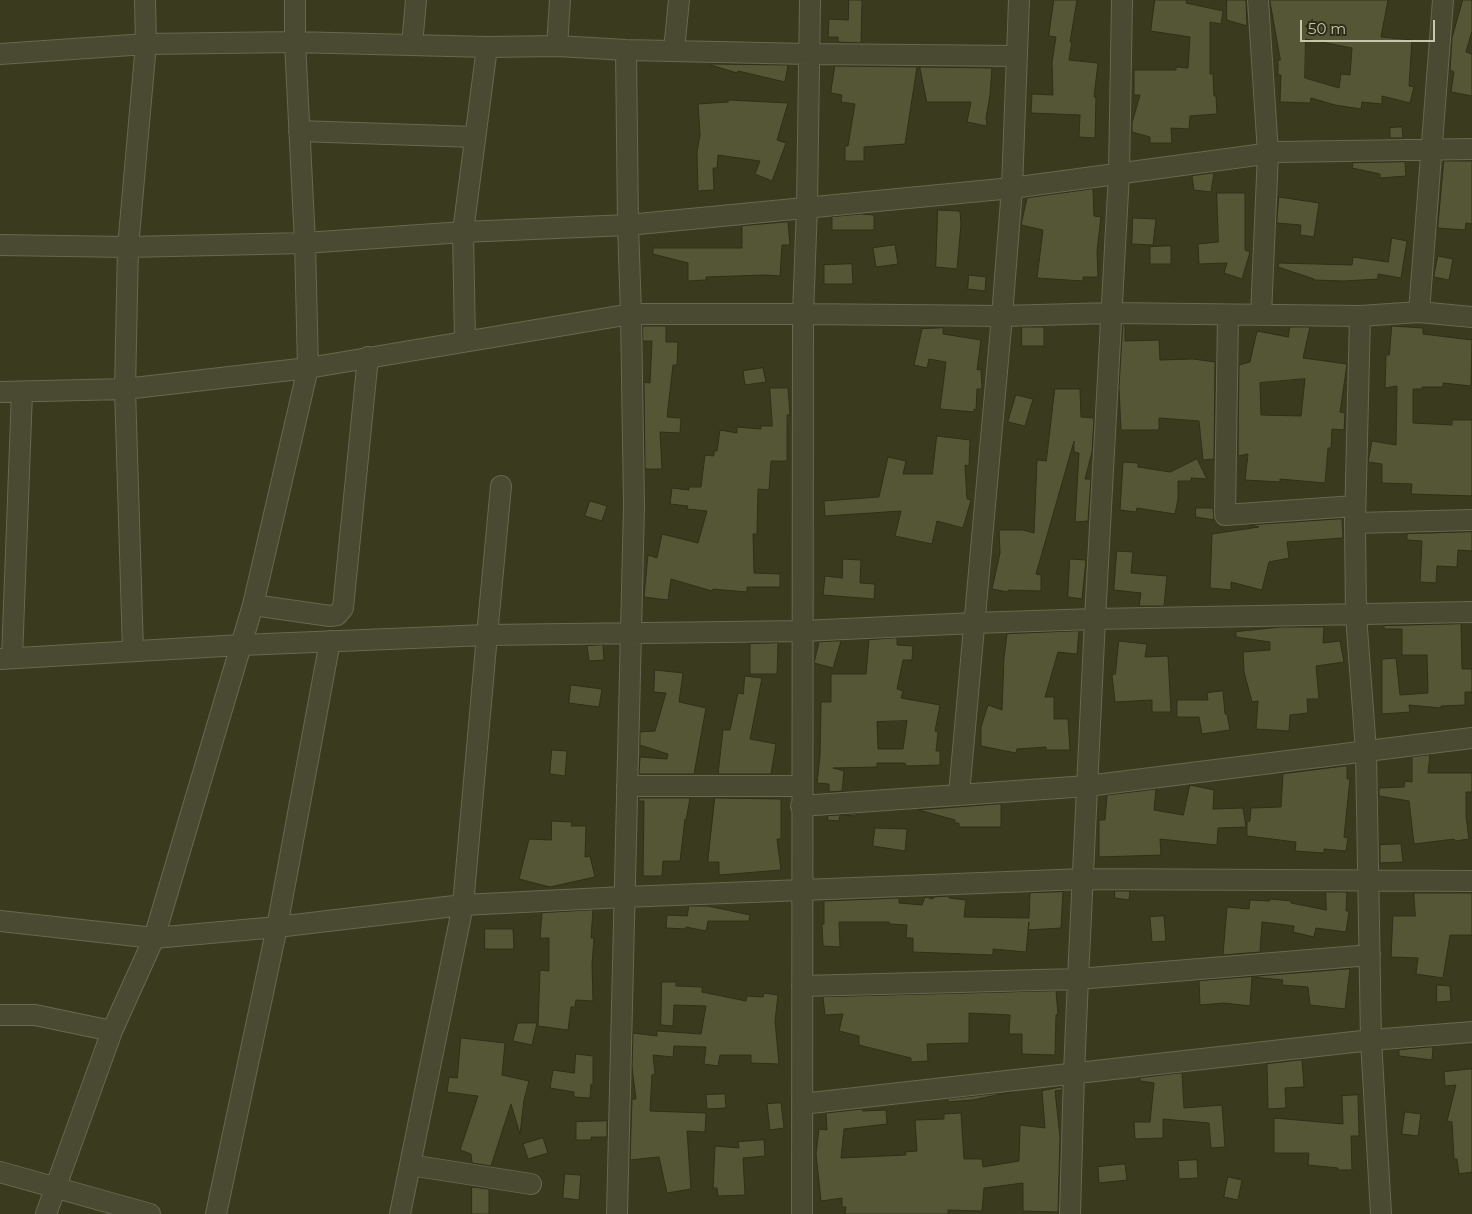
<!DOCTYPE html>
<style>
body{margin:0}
#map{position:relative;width:1472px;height:1214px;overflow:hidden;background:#3a3a1e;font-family:Montserrat,sans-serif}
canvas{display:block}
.scale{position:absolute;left:1300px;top:20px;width:135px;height:22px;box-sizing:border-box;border:2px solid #c6c7ac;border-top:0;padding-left:6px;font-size:15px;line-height:18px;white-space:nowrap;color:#c6c7ac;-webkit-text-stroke:4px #2e2e18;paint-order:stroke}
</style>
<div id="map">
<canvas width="1472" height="1214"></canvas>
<div class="scale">50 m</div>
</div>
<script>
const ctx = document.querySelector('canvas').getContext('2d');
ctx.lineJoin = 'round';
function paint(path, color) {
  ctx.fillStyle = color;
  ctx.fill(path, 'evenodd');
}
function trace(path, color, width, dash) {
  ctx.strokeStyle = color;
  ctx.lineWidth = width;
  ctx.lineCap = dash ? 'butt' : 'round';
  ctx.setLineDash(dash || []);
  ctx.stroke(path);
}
const building = new Path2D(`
 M849,0H862L861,43L838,42V37H828L829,19L848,20Z
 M1054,0H1077L1070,42H1072L1069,60L1098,63L1094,97H1096L1095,138L1079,137L1080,115L1031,113L1032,94L1053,95L1052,62L1056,37L1049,36Z
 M1155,0H1187L1186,3L1223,11L1221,24L1210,22V74H1213L1214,96H1216L1217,114L1190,116L1189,129L1171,128L1172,143H1150V137L1132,132V123L1140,95H1134V70H1176V67L1188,68L1190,37L1151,31Z
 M1227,0H1246L1247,26L1227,20Z
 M1270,0H1388L1381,37L1412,40L1409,86L1414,87L1410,103L1382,96V104L1362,102L1361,109L1335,105L1311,98L1310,103L1280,102L1281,75H1278V60H1280ZM1306,39L1352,48L1350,75L1341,74L1339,88L1305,78Z
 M1463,0H1472V31L1466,52L1472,54V96L1451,92L1454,72L1450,70L1452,38Z
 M712,64L788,65L785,82L738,71L737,73L711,65Z
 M835,66L917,67L905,144L864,147V161H845V146H848L855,104L841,102L842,95L831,93Z
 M920,67L992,68L990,95L986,118L987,126L967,122L971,102H927Z
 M728,100L788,103L777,140L786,143L772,181L755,174L760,161L718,155L717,168H713L714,190L698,191L697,152L700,135L698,104L728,102Z
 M1402,127L1403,138H1390V128Z
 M1444,161H1472V224L1466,223L1465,230L1438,228Z
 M1405,162L1406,176L1380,178V174L1352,168L1353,163Z
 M1214,173L1211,192L1194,190L1192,176Z
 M1093,189L1094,216L1101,217L1097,251L1098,277H1083V281L1037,278L1043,230L1021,225L1027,198Z
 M1217,193H1245V250L1250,252L1242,279L1224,273L1227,263L1199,264L1198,244L1218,242Z
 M1279,197L1319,203L1314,237L1300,235L1301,225L1277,223Z
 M938,210L958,211L960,212L961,224L957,269L936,267Z
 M861,214L874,215V230H832V217Z
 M1133,218L1156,219L1153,245L1132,244Z
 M788,222L790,245H782L780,276L765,275L706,277V280L688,281V263L653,254V248H742V226Z
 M1392,238L1407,241L1401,278L1378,274V279L1344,281L1314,280V279L1278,267L1279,263L1352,265L1353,257L1388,262Z
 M895,245L898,264L876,267L873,248Z
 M1171,246V264H1150V247Z
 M1438,256L1453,259L1449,280L1434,277Z
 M852,264L853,284H824V265Z
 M969,275L986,277L985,291L968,289Z
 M1123,325H1125V341L1159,340L1160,360L1193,359L1215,362L1214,459L1203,460L1199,421L1159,418V430H1121L1119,388Z
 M643,326H666V342H678L677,365H673L667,417L681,418L680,433L660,432L662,469H645L644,382L650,383L652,341H643Z
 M1392,326L1423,328V334L1472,340L1471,386L1443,383V387H1422V389H1413V423L1452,425V420H1472V496L1411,494L1412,484L1382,483V464L1368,462L1372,441L1396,445L1397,386L1385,388L1386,355H1389Z
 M1022,327H1044V346H1022Z
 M1290,327H1310L1303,358L1347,364L1340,412L1345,413L1344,430L1332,429L1331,448H1328L1325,483L1280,479V482L1245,480L1248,454L1238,456L1239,365L1250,362L1257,331L1288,337ZM1305,379L1301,416L1261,415L1260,383Z
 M943,328V334L981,340L977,370L981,369L982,389H977L976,410L974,409V412L940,409L946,362L929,359L927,368L914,365L922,329Z
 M763,368L766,382L745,385L743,371Z
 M770,388H788L790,415H787V461H771L769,490L758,489L757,534H753L754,573L780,574V587H747V592L713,589L712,591L671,579L668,600L644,597L648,555L657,558L662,534L698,543L707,511L687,509L688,506L670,504L672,488L689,490V487H701L705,455L714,456V451H717L720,430L737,433V427L761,429V426H772Z
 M1055,389H1080L1081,417L1094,418L1092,452L1085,479H1091L1088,521L1075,522L1079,453L1074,452V441L1036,574L1041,575V591L1008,590V592L992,589L1000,553L999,530H1023L1034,533L1037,460L1046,461Z
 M1016,395L1033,399L1025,426L1008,422Z
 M937,436L970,440L969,466L965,465L967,499L971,500L963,528L937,521L932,544L895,536L901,511L825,516L824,501L879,497L888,457L906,461L903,474H932Z
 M1197,459L1207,479L1191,478V481H1178V499L1175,514L1137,508L1136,512L1120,510L1123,462L1138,463V467L1170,472Z
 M590,501L607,506L602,521L585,516Z
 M1196,508H1213L1214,520L1196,517Z
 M1342,519L1343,538L1287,542L1289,558L1269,562L1262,590L1231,582V590L1210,588L1212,534L1259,527L1250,525Z
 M1472,532V551L1458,550L1457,567L1437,566L1436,583L1420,582L1422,541L1407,540V534Z
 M1117,551L1133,552L1131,573L1167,576L1164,606H1139L1141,593L1114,590Z
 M843,559L861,560L860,583L875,584L874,599L823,595L825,576L842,578Z
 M1070,559L1086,560L1082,599L1068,597Z
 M1461,624L1462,669H1472V692H1465V705L1441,706V708L1409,705L1410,712L1382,714V659L1396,658L1400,695L1428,693L1427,655H1402V629H1384V626Z
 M1281,627H1324L1323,643L1340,641L1344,662L1316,666L1319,699H1307L1308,713L1290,715L1289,731L1256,729L1258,701L1252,702L1244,672L1243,652L1270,650V642L1236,637V632Z
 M1079,631L1077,654L1058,652L1045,697H1054V719H1068L1070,750H1046V747L1017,749L1016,753L981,746V727L988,705L1002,710L1004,658L1007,634Z
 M897,638V645L913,646L912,660H903L897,689L903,691L901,698L940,705L935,731L938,732L936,751H940V765L906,766L905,763H877V767L833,768L844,771L842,791L829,792V784L817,783L820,755L821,702H831V674H866L869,640ZM907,721L903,749H878L877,722Z
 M841,641L833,668L814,663L819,642Z
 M1119,641L1147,644L1145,657L1168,656L1171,712H1152V700L1115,702L1112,675L1115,674Z
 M778,643L777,674H750V644Z
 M603,645L604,660L589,661L587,646Z
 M655,670L683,673L679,702L706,708L694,774H639L640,757L667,759L668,754L640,745V732L655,731L666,693L654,692Z
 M745,676L762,678L750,739L776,744L771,774H718L723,730H730L738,693L743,694Z
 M571,685L602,689L599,707L569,703Z
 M1223,691L1225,714H1227L1230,730L1202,734L1199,717H1177V700H1208L1207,693Z
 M552,750L567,751L565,776L550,774Z
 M1430,755L1428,773H1472V792H1466V816L1469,839L1455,841L1454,839L1414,844L1409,801L1379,796V788L1404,787L1405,781L1412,782V757Z
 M1347,766V779H1350L1344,837L1348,838L1346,851L1324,849V853L1295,851L1296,842L1247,836V822L1250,821L1251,808L1281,807L1283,774Z
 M1190,785L1214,790L1213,809L1243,808L1246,827L1218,828L1217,845L1160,839L1161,855L1099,857V820H1105L1107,795L1156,789L1154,810L1183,815Z
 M639,798H690L686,820L685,819L680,861H663L662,876H643L644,801H639Z
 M715,798L781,799V839H777L781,870L719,875V862H708Z
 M1001,804V827H959V823H955V820L919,810Z
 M856,814V816L840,815L839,821L827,820L828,816Z
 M552,821L572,822L571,826H586L585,857L590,856L595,877L550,887L519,879L529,839L551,840Z
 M875,828L907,829L905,851L873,846Z
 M1401,844L1403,862L1380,863V845Z
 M1115,891H1130L1129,900L1115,898Z
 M1063,892L1061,928L1028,930L1029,922L1026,952L993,949V955L913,952V938H906L907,925L889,924V922H839L840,947L823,946L822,924H824V901L899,898V903L922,905L925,897L933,899L934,897L949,896V898L966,900L964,917L1029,918L1030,893Z
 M1326,892H1347L1346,911H1349L1346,932L1316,928L1314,937L1293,932L1294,926L1262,922L1260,952L1223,955L1227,907L1249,909L1250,900L1270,901V899L1291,901V903L1326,910Z
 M1414,893H1472V935H1450L1443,978L1416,974L1418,958L1391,957L1393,916H1415Z
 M689,906H708L750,915L749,921H708L706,931L686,927V929L666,928L667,915L687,916Z
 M593,910L591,938H594L592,964L593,1001L576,1000L575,1007H571L568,1030L538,1026L540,970L549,971V938H540L542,913Z
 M1164,916L1166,941L1152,942L1150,917Z
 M485,929H513L514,949H485Z
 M1350,969L1345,1009L1310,1005L1308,987L1282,985L1283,980L1252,977L1250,1006L1224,1003L1200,1005L1199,981Z
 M662,982H676V986L702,987V992L746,1001L747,996L763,997L764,993L778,995L775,1021L779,1064L751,1063V1055H720L718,1066L704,1064L706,1047L674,1046L673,1057L653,1055L655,1074L652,1075L650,1111L706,1113L705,1132L687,1131L691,1189L667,1193L659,1157L630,1160L632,1099H636L632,1067L633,1033L657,1036V1031L701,1034L706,1006L674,1005L673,1026L661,1025Z
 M1437,985L1450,986L1451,1001L1437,1002Z
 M1056,991L1058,1014L1056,1015L1055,1055L1022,1054V1034H1009L1010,1015L969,1013V1043L927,1044L928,1061L911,1062V1058L859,1045V1036L839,1031L843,1014L825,1015L823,997Z
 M518,1023H537L532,1045L513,1041Z
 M461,1038L505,1043L502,1075L529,1081L524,1100L520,1134L511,1104L491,1166L472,1163L471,1154L460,1150L478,1096L447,1092L449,1077L457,1078Z
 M1433,1047L1432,1060L1399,1056V1050Z
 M576,1054L593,1056V1085L591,1084L590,1098L574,1097V1092L550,1088L553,1070L574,1073Z
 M1302,1060L1304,1087L1285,1088L1286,1108L1268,1109L1267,1064Z
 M1472,1069V1172L1459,1174L1457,1159H1454L1452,1122L1447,1121L1456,1085L1445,1086L1444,1072Z
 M1182,1073L1184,1108L1222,1105L1225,1147L1211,1148L1209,1123L1163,1119V1138L1135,1139L1134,1122H1150L1154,1083L1140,1081V1078Z
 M1062,1087V1090L1055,1091L1060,1137L1058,1212L1023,1211V1183L984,1188L982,1211L948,1210V1214H845L846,1207H842V1198L821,1201L816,1154L819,1129L827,1130L826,1113L862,1109L863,1111L886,1110L887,1124L844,1129L841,1158L906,1155L905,1152L917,1151L915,1120L944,1119V1114L961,1113L964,1159H982L983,1167L1019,1161L1020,1125L1045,1128L1042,1091Z
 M1012,1092L973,1100L948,1102V1099Z
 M725,1094L726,1108L707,1109L706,1095Z
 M1358,1095L1359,1136H1351L1352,1170H1338V1168L1308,1165L1309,1153H1274V1118L1343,1124L1342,1096Z
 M781,1103L784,1128L770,1130L767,1104Z
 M1405,1112L1421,1114L1418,1136L1402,1134Z
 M607,1121V1137H591V1140H576V1122Z
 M543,1138L548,1153L528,1159L523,1144Z
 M764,1140L765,1156L743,1158L745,1195L718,1196L717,1188H713L715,1146L739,1148L738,1142Z
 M1197,1160L1198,1178L1179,1179L1178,1161Z
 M1125,1164L1127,1180L1099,1183L1098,1167Z
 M565,1174L581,1175L579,1200L563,1198Z
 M1228,1177L1242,1180L1238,1200L1224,1197Z
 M472,1187L489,1189V1214H472Z`);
const minor = new Path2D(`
 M1258,0L1268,153L1261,315
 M412,45L416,0
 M557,46L560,0
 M674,50L679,0
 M0,54L146,44L295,42L487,47L557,46L626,50L809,54L1016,56
 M299,131L475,137
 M0,245L128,247L305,243L463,232L628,225L1012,188L1279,152L1472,149
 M1419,312L1443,0
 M1228,315L1225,515L1355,506
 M1360,316L1355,523L1356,615L1366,751L1371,1040L1381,1214
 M465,341L463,232L487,47
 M0,392L125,389L308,368L631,314H803L1002,316L1112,313L1360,316L1419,312L1472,317
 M1355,523L1472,520
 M253,605L330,616L337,615L343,608L368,357
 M133,651L125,389L128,247L146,44L145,0
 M12,658L22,392
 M0,659L241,645L487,635L501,486
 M627,786H801
 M959,794L1002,316L1012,188L1019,0
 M801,806L1087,786L1472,738
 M0,921L154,938L277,927L463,905L624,897L1083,879L1472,881
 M802,986L1078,979L1370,955
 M0,1015H35L112,1031
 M802,1104L1371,1040L1472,1032
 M410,1165L531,1184
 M0,1172L150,1214
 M46,1214L112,1031L154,938L253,605L308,368L305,243L295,42V0
 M216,1214L277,927L330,641
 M400,1214L463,905L487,635L802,631L974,623L1095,619L1472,612
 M617,1214L634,506L631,314L628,225L626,50
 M802,1214L803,314L807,206L810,0
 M1070,1214L1074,1073L1078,979L1095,619L1119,173L1122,0`);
paint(building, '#555635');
trace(building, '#30301a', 1);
trace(minor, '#676850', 22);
trace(minor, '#4a4a32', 20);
</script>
